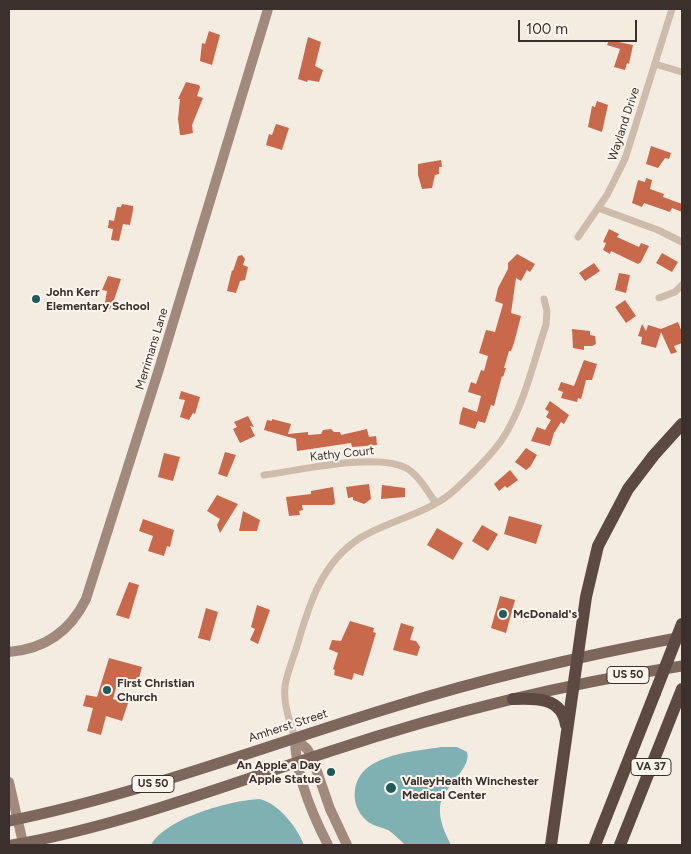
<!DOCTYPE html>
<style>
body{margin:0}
#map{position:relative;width:691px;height:854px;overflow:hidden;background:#f4ebe1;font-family:Figtree,sans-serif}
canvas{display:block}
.frame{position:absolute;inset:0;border:10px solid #3b302b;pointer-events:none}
.scale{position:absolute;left:518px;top:20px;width:119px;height:22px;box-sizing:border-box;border:2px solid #3b302b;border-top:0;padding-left:6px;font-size:15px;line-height:18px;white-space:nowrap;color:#3b302b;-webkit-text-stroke:4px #fbf5ee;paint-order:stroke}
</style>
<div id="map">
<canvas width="691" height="854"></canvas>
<div class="frame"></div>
<div class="scale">100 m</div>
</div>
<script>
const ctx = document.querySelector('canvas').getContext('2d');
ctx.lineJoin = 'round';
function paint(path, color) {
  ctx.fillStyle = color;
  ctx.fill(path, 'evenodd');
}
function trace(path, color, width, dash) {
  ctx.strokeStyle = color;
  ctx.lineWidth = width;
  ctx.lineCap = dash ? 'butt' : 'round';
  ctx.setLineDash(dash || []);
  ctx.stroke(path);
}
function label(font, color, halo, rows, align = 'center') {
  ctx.font = font + ' Figtree,sans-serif';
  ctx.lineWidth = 4;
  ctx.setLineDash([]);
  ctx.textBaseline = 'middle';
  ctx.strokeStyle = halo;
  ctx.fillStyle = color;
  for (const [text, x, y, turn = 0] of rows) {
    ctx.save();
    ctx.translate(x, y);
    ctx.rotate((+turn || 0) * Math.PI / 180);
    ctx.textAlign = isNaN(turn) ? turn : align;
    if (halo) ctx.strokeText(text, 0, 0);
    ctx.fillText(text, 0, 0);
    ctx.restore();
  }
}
const water = new Path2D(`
 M441,747H457L467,752C472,769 442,787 440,807C439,821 445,833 451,845H405C400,840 394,834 388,830C381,827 373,826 367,821C358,813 353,802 355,790C360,754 412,752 441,747Z
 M260,799C279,804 297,827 304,845H151C166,818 231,800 260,799Z`);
const building = new Path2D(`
 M209,31L220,35L212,65L200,61L202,43L205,44Z
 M308,37L321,42L315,66L323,70L319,82L308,80L307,82L298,79Z
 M609,40L633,45L629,64L627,63L625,70L614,67L620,49L607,45Z
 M186,82L199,85L200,87L197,96L203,98L192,125L193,133L183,135H180L178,119L180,99H178Z
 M597,101L608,105L602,132L588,127L592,106L595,107Z
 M276,124L289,128L282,150L266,145L269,134L272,135Z
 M651,146L671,153L669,159L665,158L658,168L646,164Z
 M441,160L442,167H439V174L435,175L432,188L422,189L418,175V164Z
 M646,178L652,180L650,189L664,194L663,197L682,204V212L672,208L670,212L644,203L642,207L632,203L638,180L645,182Z
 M122,204L133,206V210L130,225L123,224L119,241L111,240L113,229L108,228L109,220L114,221L117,207H121Z
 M609,229L619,234L617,237L639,247L641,243L649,246L641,262L638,264L611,251L610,254L603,250L606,243L603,242Z
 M662,253L678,262L672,272L656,263Z
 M517,254L535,264L530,272L527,270L521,281L516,278L511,313L521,316L514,343L511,351H509L504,368H506L503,377L502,376L494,406L491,405L485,423L478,421L475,429L459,424L461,413L463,407L477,412L481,396L468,392L471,382L476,384L481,370L484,371L488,356L479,353L486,330L495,332L503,304L495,301L498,288L508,269V263Z
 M242,255L245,259L243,265L248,267L245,280L240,281L236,293L227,291L232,270L233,271L238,256Z
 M594,263L600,271L585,281L579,273Z
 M619,273L630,275L626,293L615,290Z
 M108,276L121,279L111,309L104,308L107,291L102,290Z
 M625,300L636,316L626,323L615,307Z
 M678,322L682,332V343L674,346L677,352L671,354L661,332L656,348L641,344L642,337L638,336L642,324L646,331L648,325L661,329Z
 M572,329L590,331V335L595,336L596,344L592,346H584V350L573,348Z
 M584,360L597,364L592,380H586L582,396L581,399L578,398L577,402L561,398L563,392L558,390L561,382L574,386Z
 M181,391L200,397L195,414L193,413L189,420L180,417L185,400L179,399Z
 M550,401L569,415L564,424L561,422L554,433L550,446L531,441L537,427L545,430L551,420L546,417L549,412L545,409Z
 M248,416L254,427L250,426L255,436L240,443L233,429L237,427L234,422Z
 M272,419L291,424L288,434L308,432V435L321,434L323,430L331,429L334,432H340L341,435L367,429L369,437L376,436L377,445L352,447L351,443L297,451L296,439L264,430L267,420L272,421Z
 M526,448L537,455L530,467L526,470L515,462Z
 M225,452L236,455L227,477L218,474Z
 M164,453L180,457L173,481L158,477Z
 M510,470L518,480L507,488L505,486L499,491L494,484Z
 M369,484L371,499L364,504L353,500V497L348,498L346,487Z
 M382,485L405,488V497L381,499Z
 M333,487L335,503L333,505H302L303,510L299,511L300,515L289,516L286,497L311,494V491Z
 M217,495L238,504L220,533L217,525L220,519L207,511Z
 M243,511L260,520L257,531H239Z
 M509,516L542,525L536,544L504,534Z
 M143,519L174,530L170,547L167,546L164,556L148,551L153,536L139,531Z
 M482,525L498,534L488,551L472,541Z
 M437,528L463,543L453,560L427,545Z
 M129,582L139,585L129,619L116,615Z
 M500,596L515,600L506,633L491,628Z
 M257,605L270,610L258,644L250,640L255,629L251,627Z
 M206,608L218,612L210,641L198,638Z
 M350,621L374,628L373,632L376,633L363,676L354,673L352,680L334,675L335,670L333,669L338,653L329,649L332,640L341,641Z
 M401,623L414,627L410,640L416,641L420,647L417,656L393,650Z
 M109,658L142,667L138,682L119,677L113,699L128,703L122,721L106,716L101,735L87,731L93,708L83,706L86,695L97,697Z`);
const street = new Path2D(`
 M655,64L682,72
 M598,208L658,230L682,242
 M578,237L607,195L625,159L672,9
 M659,298L675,292L682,285
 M264,475C297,471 377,452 406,468C419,475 427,491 436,503
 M295,738C290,722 283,704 285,686C287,673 293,659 297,646C309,605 321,563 360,538C391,519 430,514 457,488C472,474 489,458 501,441C524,407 533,363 546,325L547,311L544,299`);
const secondary = new Path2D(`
 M9,652C45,649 70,632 86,599L159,369L268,9
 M295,738L307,749L312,757L330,809L347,845
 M295,738C295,774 312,814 328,845
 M9,782L23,843`);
const primary = new Path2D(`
 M9,821C141,794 267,745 396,706C489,677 586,655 682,637
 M12,845C121,826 226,785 331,751C445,713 563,684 682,666`);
const highway = new Path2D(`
 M513,699C535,698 562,697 566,725
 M551,845L586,597L598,546L628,489L654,455L682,424
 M595,845L655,693
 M620,845L682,689`);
const highwayBridge = new Path2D(`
 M655,693L682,624`);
const markers = [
 [36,299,5,"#1f5a5e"],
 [503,614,5,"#1f5a5e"],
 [107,690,5,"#1f5a5e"],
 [331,772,5,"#1f5a5e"],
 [391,788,6,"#1f5a5e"]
];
const shields = [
 [628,675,42],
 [651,767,40],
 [153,784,42]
];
const shieldNames = [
 ["US 50",628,675],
 ["VA 37",651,767],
 ["US 50",153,784]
];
const streetNames = [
 ["Wayland Drive",624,124,-72],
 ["Merrimans Lane",152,349,-73],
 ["Kathy Court",342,454,-6],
 ["Amherst Street",288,726,-18]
];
const poiNames = [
 ["John Kerr",46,292],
 ["Elementary School",46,306],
 ["McDonald's",513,614],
 ["First Christian",117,683],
 ["Church",117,697],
 ["An Apple a Day",321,765,"right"],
 ["Apple Statue",321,779,"right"],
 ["ValleyHealth Winchester",402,781],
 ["Medical Center",402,795]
];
paint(water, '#7fb0b2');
paint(building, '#c8694b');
trace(street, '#cdbbac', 7);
trace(secondary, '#a18a7d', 10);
trace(primary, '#7d675c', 11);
trace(highway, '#5c4a42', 12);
trace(highwayBridge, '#5c4a42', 12);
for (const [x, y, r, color] of markers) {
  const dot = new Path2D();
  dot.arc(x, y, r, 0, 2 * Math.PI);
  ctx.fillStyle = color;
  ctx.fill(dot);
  trace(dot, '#fbf5ee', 2);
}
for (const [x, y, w] of shields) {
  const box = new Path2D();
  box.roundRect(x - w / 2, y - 8.5, w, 17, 4);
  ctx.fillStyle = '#fbf5ee';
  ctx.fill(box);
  trace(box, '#3b302b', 1);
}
label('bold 11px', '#3b302b', null, shieldNames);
label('12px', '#3b302b', '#fbf5ee', streetNames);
label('bold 12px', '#3b302b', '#fbf5ee', poiNames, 'left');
</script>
